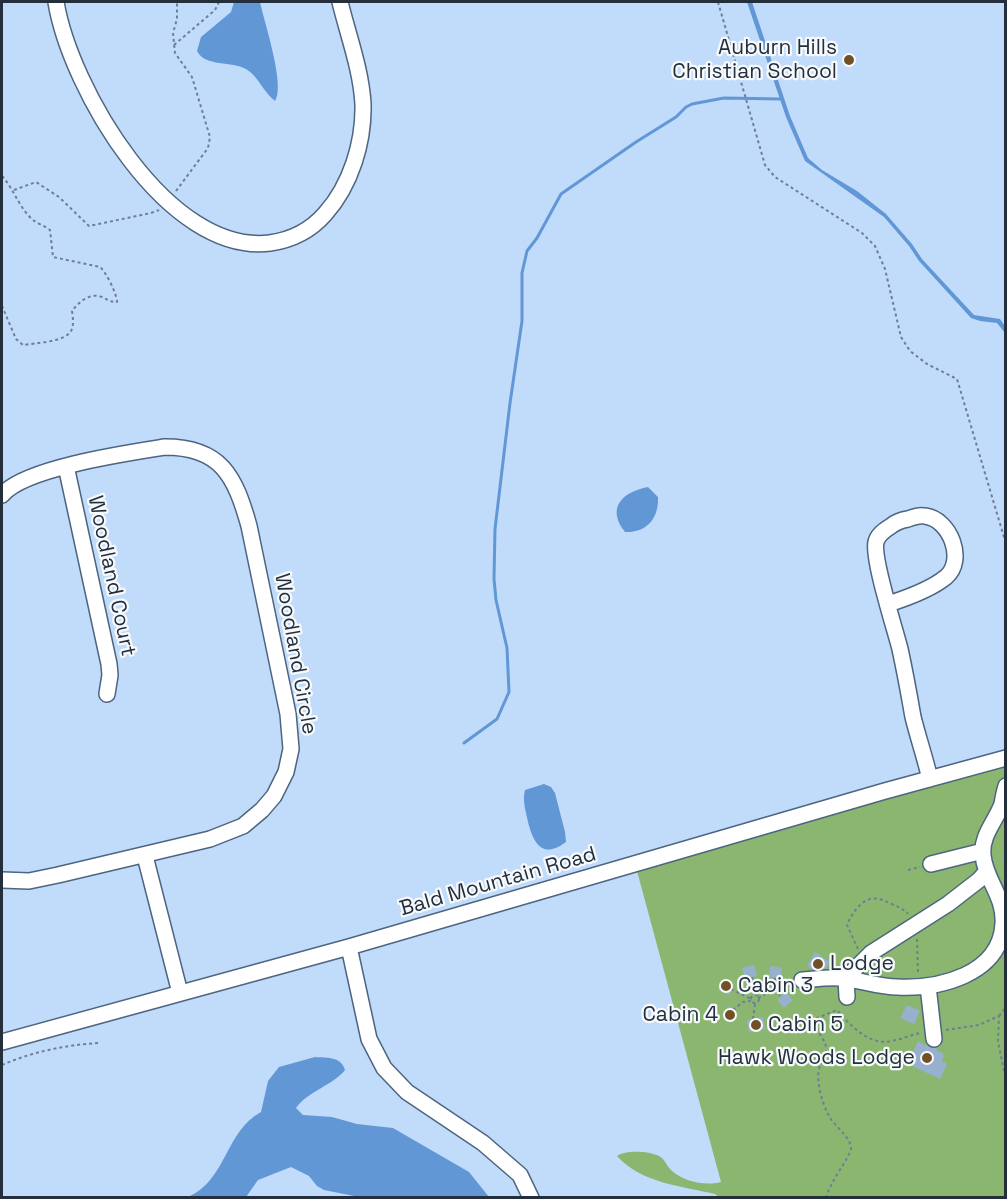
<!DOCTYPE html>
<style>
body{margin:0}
#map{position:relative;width:1007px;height:1199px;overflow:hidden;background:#c1dbfb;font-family:"Space Grotesk",sans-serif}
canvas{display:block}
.frame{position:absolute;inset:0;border:3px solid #252f3b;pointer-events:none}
</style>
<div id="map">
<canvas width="1007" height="1199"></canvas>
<div class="frame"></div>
</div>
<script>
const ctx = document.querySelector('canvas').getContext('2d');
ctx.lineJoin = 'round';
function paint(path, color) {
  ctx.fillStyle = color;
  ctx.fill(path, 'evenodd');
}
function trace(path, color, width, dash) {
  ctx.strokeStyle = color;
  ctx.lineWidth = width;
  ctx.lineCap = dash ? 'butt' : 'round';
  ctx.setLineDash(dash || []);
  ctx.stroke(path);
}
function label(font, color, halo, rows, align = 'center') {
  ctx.font = font + ' "Space Grotesk",sans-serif';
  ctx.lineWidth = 4.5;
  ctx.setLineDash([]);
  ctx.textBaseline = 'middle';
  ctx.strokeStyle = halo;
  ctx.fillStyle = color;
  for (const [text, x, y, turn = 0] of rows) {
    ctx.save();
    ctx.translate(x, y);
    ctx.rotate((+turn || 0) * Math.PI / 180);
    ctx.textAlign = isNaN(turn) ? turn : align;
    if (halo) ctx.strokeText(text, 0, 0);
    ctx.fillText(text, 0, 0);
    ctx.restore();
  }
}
const green = new Path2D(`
 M1005,765V1197H719L715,1194C681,1186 641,1183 617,1156C626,1150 648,1151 659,1156C665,1159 666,1165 671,1170C684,1182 705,1186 721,1182L637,871Z`);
const water = new Path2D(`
 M234,2H260C264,21 286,87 275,101C264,93 258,76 246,69C232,61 205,67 197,51L201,37L231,12Z
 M747,2H752L790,116L808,158L822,170L857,191L886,214L912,244L922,259L974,315L1000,319L1005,326V333L997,323L980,321L971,318L919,261L909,246L884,217L805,161L786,117Z
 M648,487L658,497C659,518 647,533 625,532C606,508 622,492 648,487Z
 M544,784L551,787L555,793L565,832L566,842C543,859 534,845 528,822C526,811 522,801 525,790Z
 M315,1057C327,1058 341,1056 345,1070C332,1086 308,1091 296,1108L303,1115L332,1117L357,1124L393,1128L469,1172L489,1197H359L324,1190L317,1186L309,1176L291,1167L258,1180L246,1197H188C227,1180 225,1131 261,1112L268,1081L279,1067Z`);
const stream = new Path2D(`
 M464,743L497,719L509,692L507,648L496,600L494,579L495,529L510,403L522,321V273L527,251L537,238L561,194L636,142L676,117L686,107L692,104L724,98L781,99`);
const building = new Path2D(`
 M815,952L830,962L826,968L812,969L807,966Z
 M754,965L757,976L745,979L742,968Z
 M770,966L782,968L781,978L769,977Z
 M723,979L734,984L729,995L718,990Z
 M786,992L793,1000L784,1008L777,1000Z
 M907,1005L920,1011L914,1024L900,1018Z
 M729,1006L738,1014L731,1023L722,1015Z
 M763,1017L765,1029L749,1032L747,1020Z
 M918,1041L931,1048H937L936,1050L943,1053L944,1056L942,1061L947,1064L940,1079L908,1064Z`);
const path = new Path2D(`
 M718,2L765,165L775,177L862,233L875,246L885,269L901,337L910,351L927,364L957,379L1006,544
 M174,45L215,10L219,2
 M2,176C14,189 19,208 33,220C38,224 45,226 50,230L53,257L100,267C106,272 117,294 117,302C110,302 108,300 102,297C90,292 79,302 72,311C73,318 74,326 71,331C65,342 35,343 23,345L16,339L2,306
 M14,190L36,182L59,197L89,226L151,213L159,210
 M176,191L208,148L210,137L192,77L175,53L173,33L177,19V2
 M908,870L920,867
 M917,939L918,973
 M858,949L847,925C851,914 864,895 878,899C882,899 887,902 892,904C898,907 904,909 908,914
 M752,977L754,995
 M775,978L774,991L781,996
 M731,989L751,999
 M751 999a4 4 0 1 1 8 0a4 4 0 1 1-8 0Z
 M758,998L790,982
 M733,1010L743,1002L751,1001
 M999,1016L1006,1007
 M753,1019L755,1004
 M946,1030L979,1025L999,1016L998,1042L1006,1080
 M2,1065C32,1052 65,1045 98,1043
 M826,1198C829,1183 851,1156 851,1148C850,1135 833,1126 828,1114C822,1102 816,1082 819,1069C821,1060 827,1057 826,1047C824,1036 813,1030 817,1018L837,1010C851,1026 869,1046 892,1041C902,1039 911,1035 920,1033`);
const minor = new Path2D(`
 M56,2C70,88 168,256 270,243C291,240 311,230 325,214C351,185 364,142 363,104C361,69 348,35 340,2
 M66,466L109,664L110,675L107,694
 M2,495C24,468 127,453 165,447C221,447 235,476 249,526L288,714L291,749L286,772L274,796L262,810L243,826L210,839L58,875L29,881L2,880
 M888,604C907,598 930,590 946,577C966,560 950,519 925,516C920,515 913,517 908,519C902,520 896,522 891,526C885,530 878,534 876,542C872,558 895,629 900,649C905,672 909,694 913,717C918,737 925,758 930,779
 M145,856L180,993
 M931,864L983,851
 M349,947L369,1039L384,1068L407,1092L483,1143L520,1175L531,1198
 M802,980C816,979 833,976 847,979C864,981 880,987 897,987C939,989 1000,975 1003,924C1005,896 985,880 983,855C981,835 996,821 1002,804C1003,798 1004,792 1006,786
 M928,986L934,1039
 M847,997L846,978L871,953L948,904L979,880L987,871
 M2,1042L349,947L885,791L1006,758`);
const markers = [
 [849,60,6,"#705126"],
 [818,964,6,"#705126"],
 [726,986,6,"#705126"],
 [730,1015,6,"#705126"],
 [756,1025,6,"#705126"],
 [927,1058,6,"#705126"]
];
const poiNames = [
 ["Auburn Hills",837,48],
 ["Christian School",837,72],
 ["Lodge",830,964,"left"],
 ["Cabin 3",738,986,"left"],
 ["Cabin 4",718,1015],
 ["Cabin 5",768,1025,"left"],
 ["Hawk Woods Lodge",915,1058]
];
const streetNames = [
 ["Woodland Court",111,576,78],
 ["Woodland Circle",295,654,80],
 ["Bald Mountain Road",498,882,-16]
];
paint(green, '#8bb66f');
paint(water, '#6297d6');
trace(stream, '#6297d6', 3);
paint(building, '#97b0ce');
trace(minor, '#4e6580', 18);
trace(path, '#6e7f95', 2, [3, 3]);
trace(minor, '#fff', 15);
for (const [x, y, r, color] of markers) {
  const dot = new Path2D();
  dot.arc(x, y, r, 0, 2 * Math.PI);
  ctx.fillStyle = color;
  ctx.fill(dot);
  trace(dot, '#f7fafd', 2);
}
label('21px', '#252f3b', '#f7fafd', poiNames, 'right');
label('21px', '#252f3b', '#f7fafd', streetNames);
</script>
